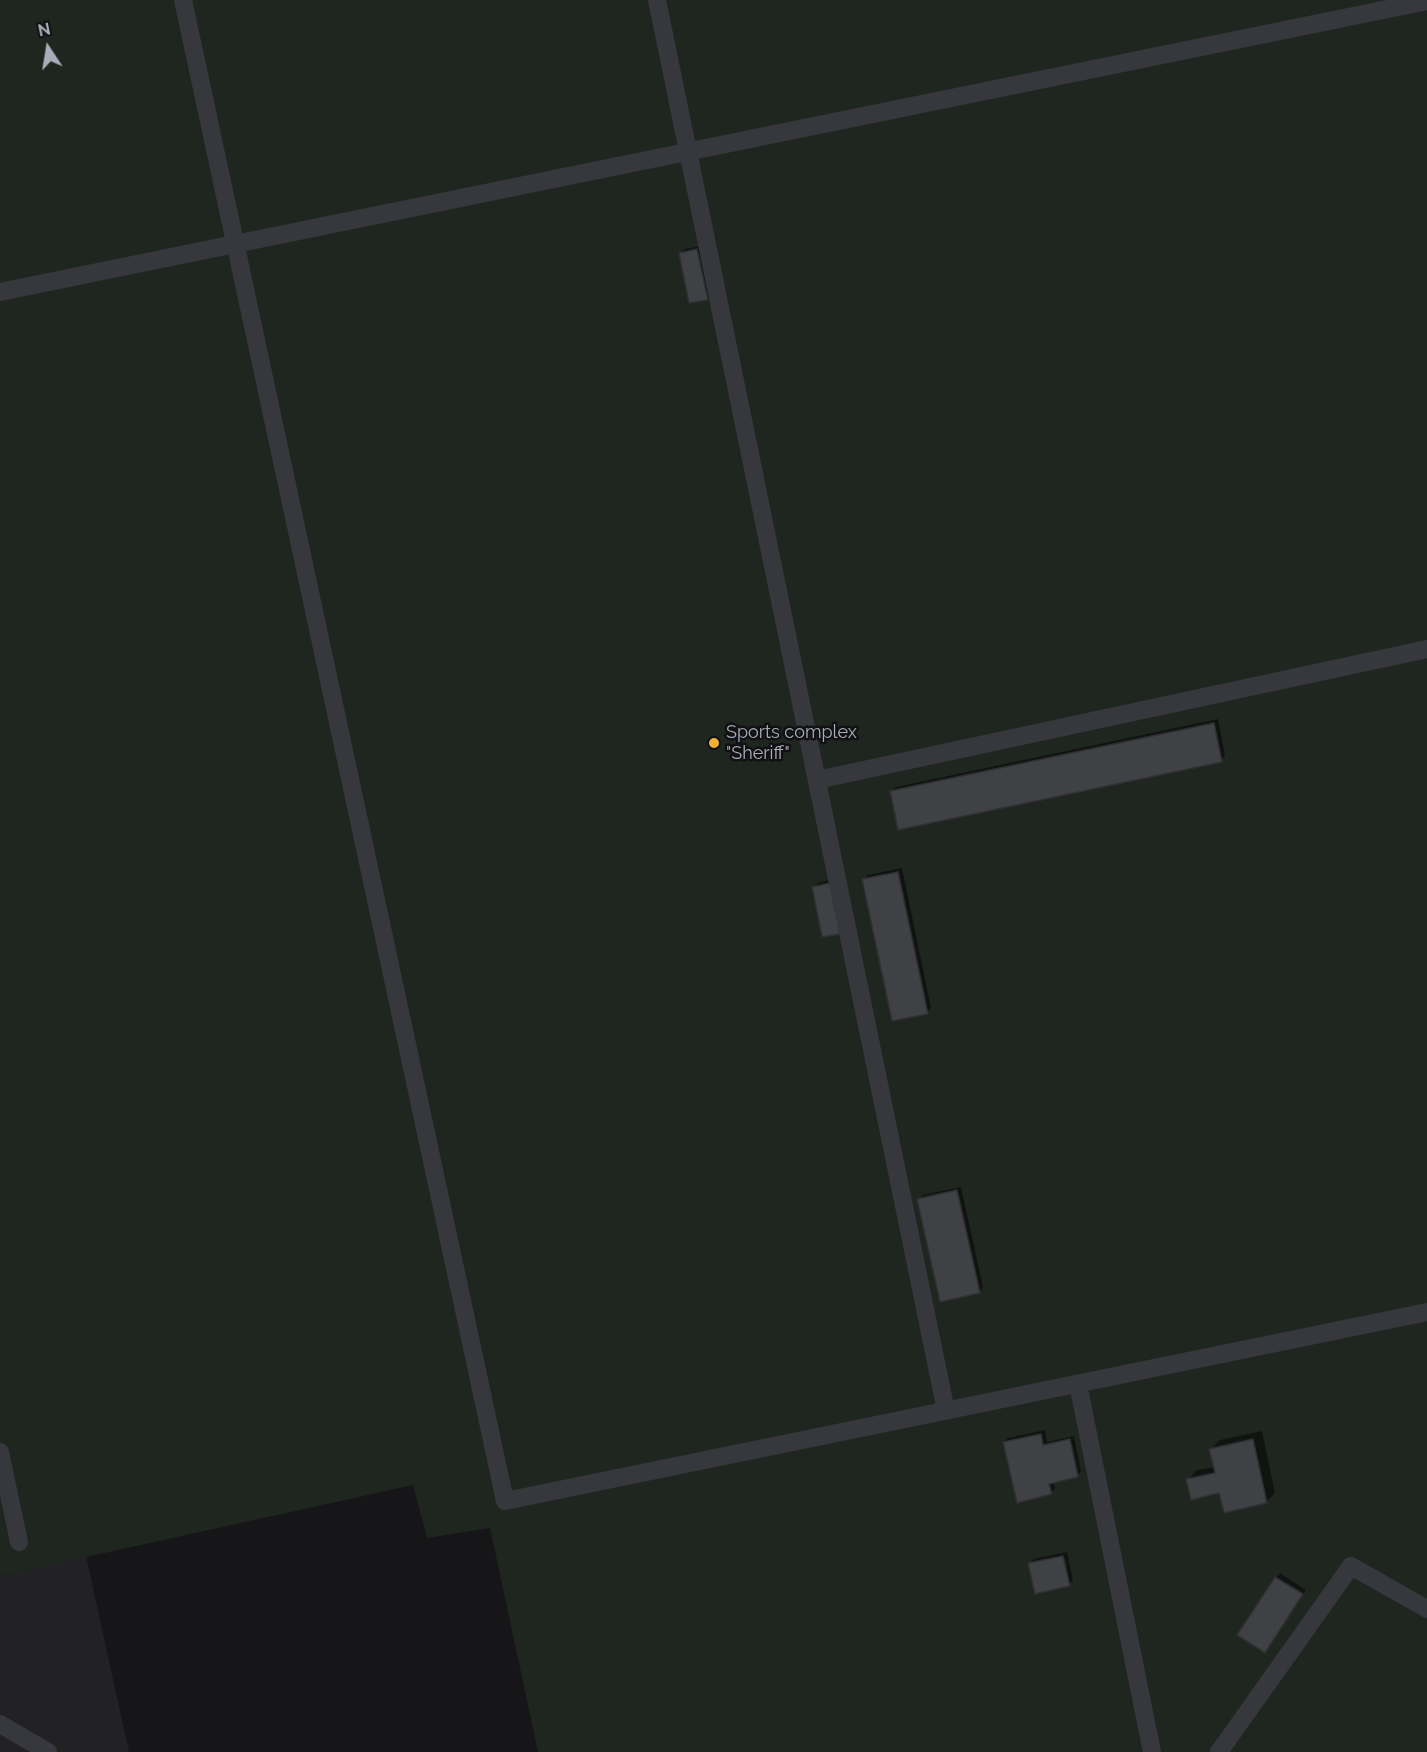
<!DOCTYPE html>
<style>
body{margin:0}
#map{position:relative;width:1427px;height:1752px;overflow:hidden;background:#161618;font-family:Raleway,sans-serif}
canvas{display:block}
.north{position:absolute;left:18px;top:18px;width:60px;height:60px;-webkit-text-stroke:4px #111113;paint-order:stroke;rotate:348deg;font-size:16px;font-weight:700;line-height:24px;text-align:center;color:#a8adb8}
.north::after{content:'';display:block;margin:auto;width:21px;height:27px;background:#a8adb8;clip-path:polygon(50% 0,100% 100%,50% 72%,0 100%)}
</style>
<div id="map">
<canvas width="1427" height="1752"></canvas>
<div class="north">N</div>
</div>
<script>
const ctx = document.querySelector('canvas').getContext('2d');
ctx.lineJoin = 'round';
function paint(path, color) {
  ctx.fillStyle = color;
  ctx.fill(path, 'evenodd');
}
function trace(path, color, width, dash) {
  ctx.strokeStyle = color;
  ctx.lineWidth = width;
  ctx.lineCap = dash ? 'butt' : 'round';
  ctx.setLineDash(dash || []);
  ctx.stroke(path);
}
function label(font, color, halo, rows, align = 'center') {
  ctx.font = font + ' Raleway,sans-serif';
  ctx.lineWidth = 5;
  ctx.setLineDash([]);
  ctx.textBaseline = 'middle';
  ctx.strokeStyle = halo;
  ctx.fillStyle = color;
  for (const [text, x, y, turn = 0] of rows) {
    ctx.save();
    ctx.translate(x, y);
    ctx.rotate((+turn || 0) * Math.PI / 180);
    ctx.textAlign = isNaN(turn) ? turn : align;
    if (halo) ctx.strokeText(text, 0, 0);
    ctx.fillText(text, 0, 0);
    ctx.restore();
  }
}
const built = new Path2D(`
 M86,1556L129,1752H0V1576Z`);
const green = new Path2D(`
 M0,0H1427V1752H538L490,1528L427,1538L413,1485L0,1576Z`);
const shadow = new Path2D(`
 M701,246L711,294L707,299L681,253L685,249Z
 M1218,719L1225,756L1221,760L891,791L896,787Z
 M902,868L931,1008L927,1012L864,880L868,875Z
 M834,879L840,932L814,887L818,883Z
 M961,1187L983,1287L979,1292L919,1199L923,1195Z
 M1045,1430L1047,1442L1074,1436L1081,1471L1077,1476L1053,1481L1055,1488L1051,1493L1004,1443L1008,1438Z
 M1262,1431L1275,1493L1266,1502L1220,1491L1188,1480L1197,1470L1215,1467L1211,1449L1220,1440Z
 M1067,1552L1073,1580L1069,1585L1030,1563L1034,1559Z
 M1280,1573L1306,1590L1265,1651L1239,1635Z`);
const building = new Path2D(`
 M697,249L708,300L689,303L679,253Z
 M1214,723L1222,762L898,830L890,791Z
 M898,872L928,1014L892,1021L862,879Z
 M830,883L841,934L822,937L812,887Z
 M957,1190L980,1293L940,1302L917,1199Z
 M1041,1434L1043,1445L1070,1439L1078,1477L1049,1484L1052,1494L1017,1503L1003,1442Z
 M1253,1439L1267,1503L1224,1513L1219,1493L1191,1500L1186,1479L1215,1473L1209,1449Z
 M1063,1556L1070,1586L1035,1594L1028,1563Z
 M1275,1577L1303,1594L1265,1653L1237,1635Z`);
const service = new Path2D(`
 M183,0L505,1501L1427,1312
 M657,0L946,1411
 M0,292L1427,1
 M817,780L1427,649
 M1078,1384L1152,1752
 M0,1452L19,1542
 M0,1724L48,1752
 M1219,1752L1351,1566L1427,1609`);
const markers = [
 [714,743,6,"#f2b134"]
];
const poiNames = [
 ["Sports complex",726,733],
 ["\"Sheriff\"",726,754]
];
paint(built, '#222225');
paint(green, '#1e261f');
paint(shadow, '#0007');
paint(building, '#404145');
trace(building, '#303034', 1.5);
trace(service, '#37383d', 18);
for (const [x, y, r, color] of markers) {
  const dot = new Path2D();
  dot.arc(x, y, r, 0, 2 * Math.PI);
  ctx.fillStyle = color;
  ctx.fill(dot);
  trace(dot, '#111113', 2);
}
label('18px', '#a8adb8', '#111113', poiNames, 'left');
</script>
